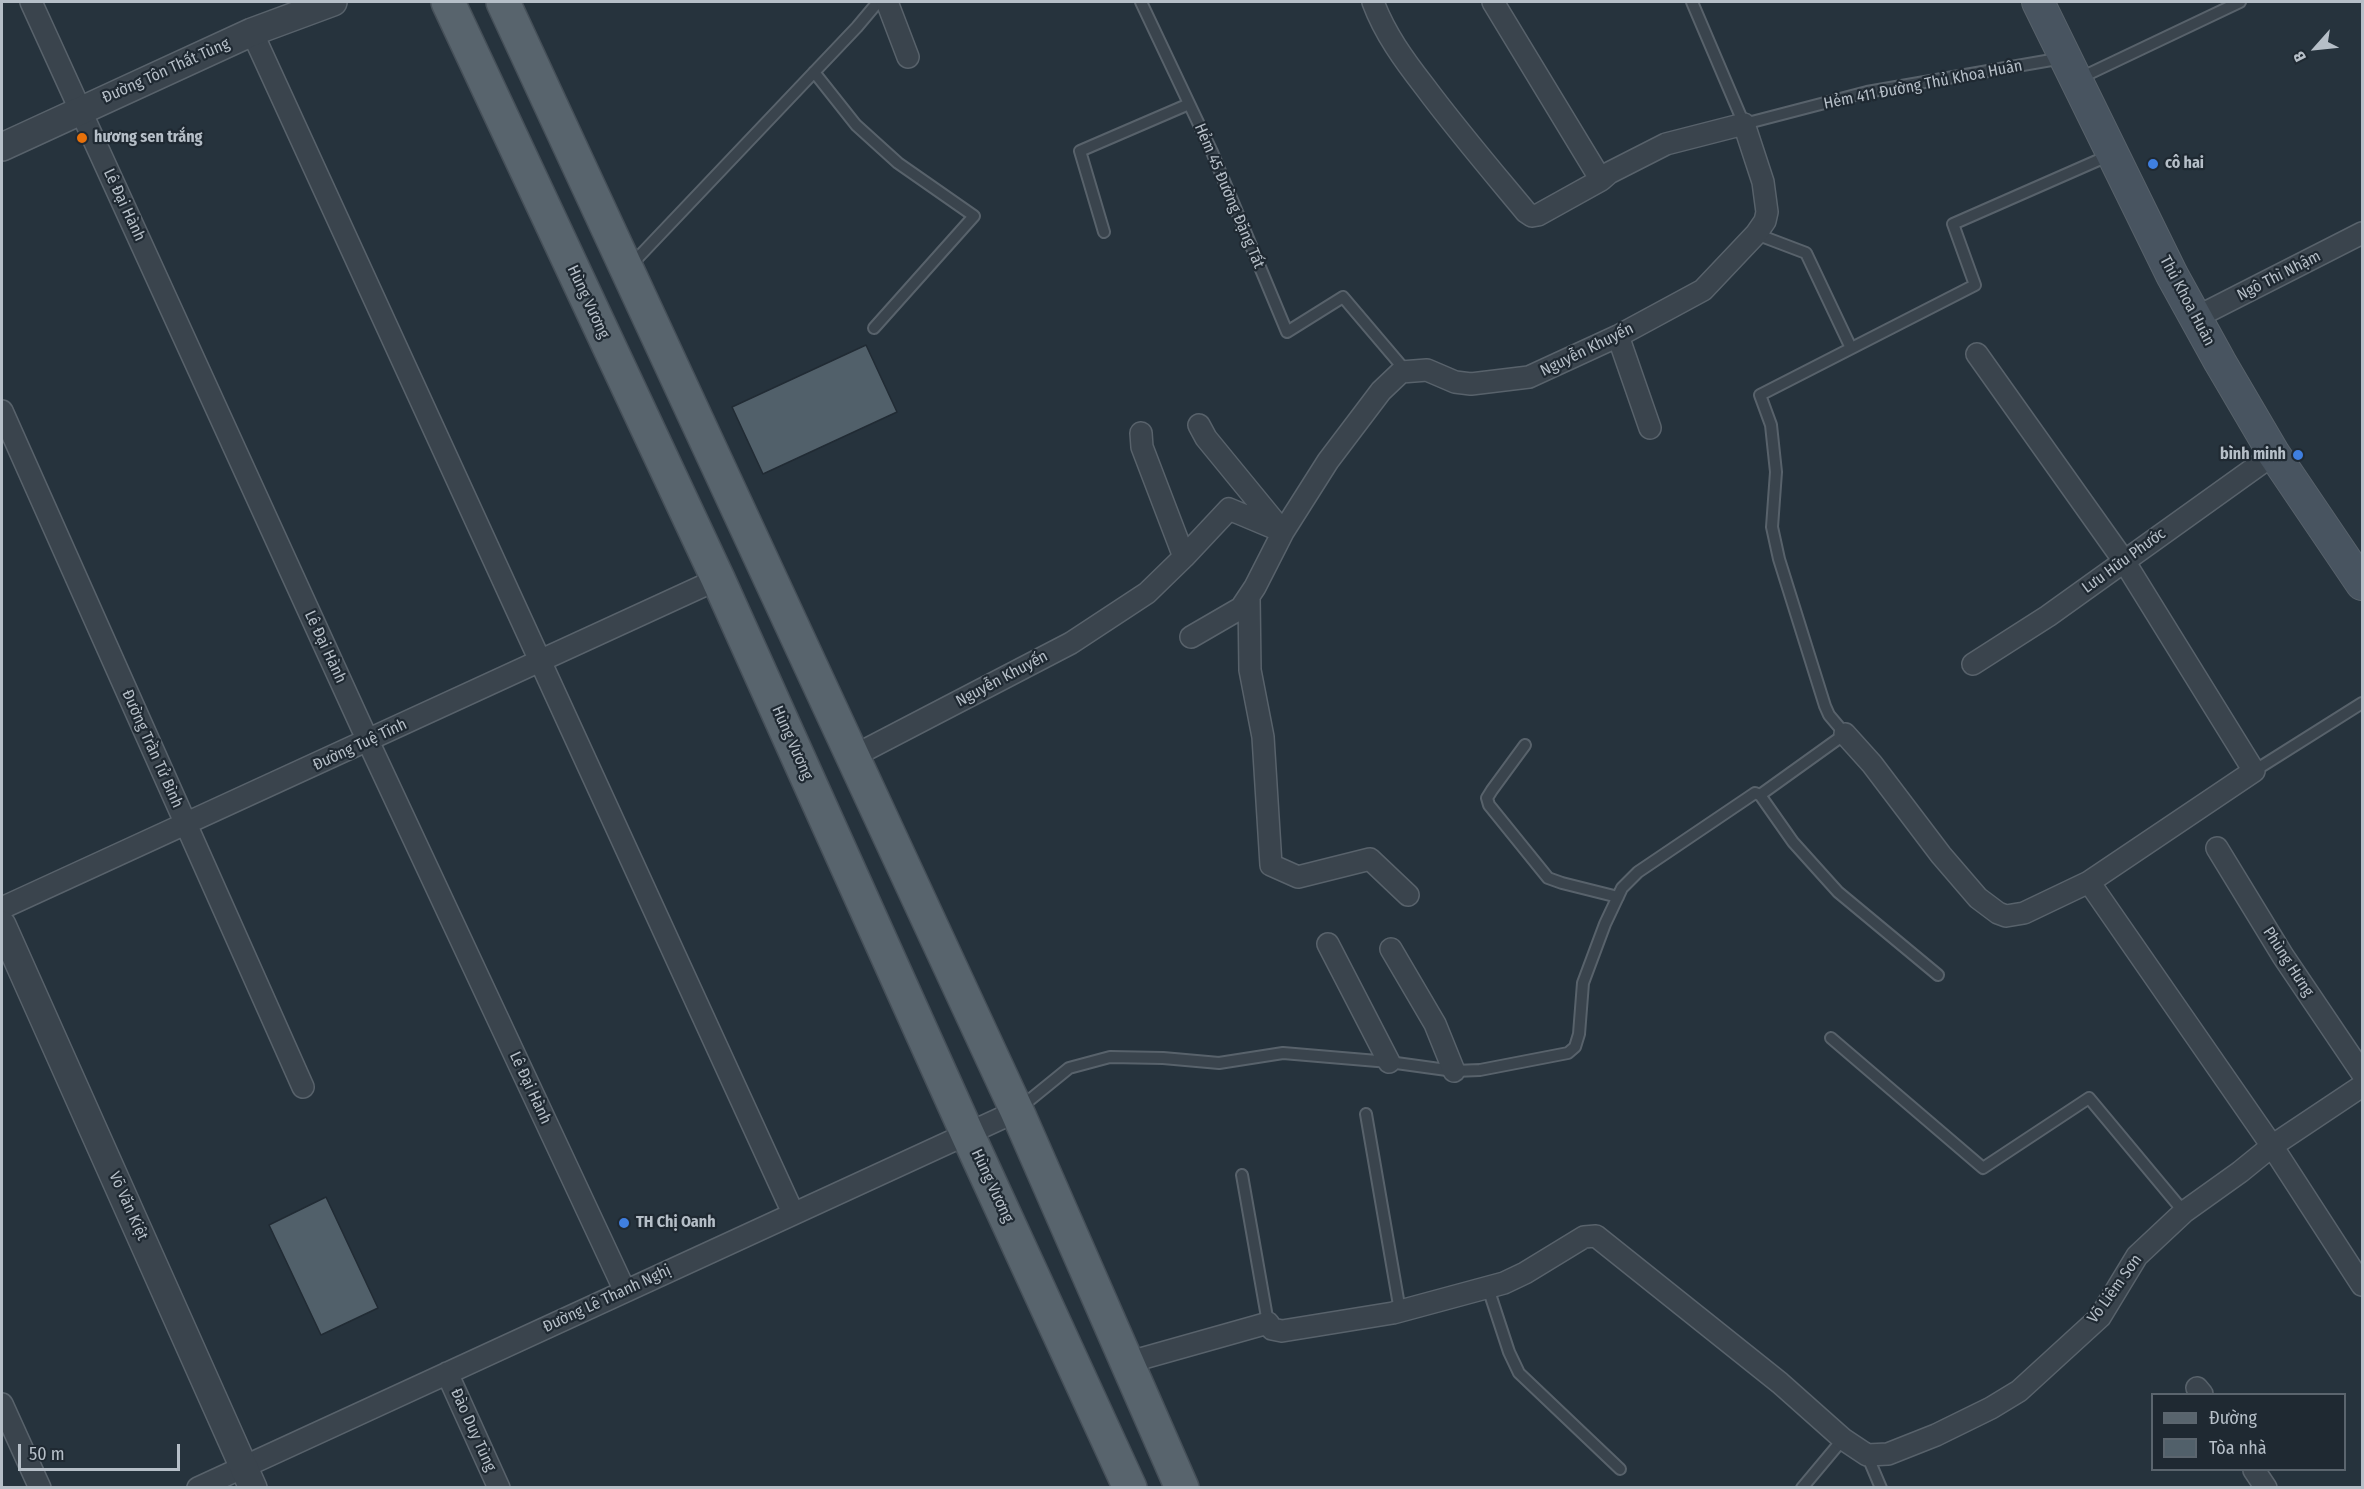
<!DOCTYPE html>
<meta charset="utf-8">
<style>
body{margin:0}
#map{position:relative;width:2364px;height:1489px;overflow:hidden;background:#26333d;font-family:"Fira Sans Condensed",sans-serif}
canvas{display:block}
.frame{position:absolute;inset:0;border:3px solid #b6bfc8;pointer-events:none}
.legend{position:absolute;left:2151px;top:1393px;width:195px;height:78px;box-sizing:border-box;background:#1f2932;border:2px solid #5b656e;margin:0;padding:8px 10px;list-style:none;font-size:18px;color:#b6bfc8}
.legend li{display:flex;align-items:center;gap:12px;height:30px}
.legend b{width:30px;border:2px solid #5b656e}
.north{position:absolute;left:2286px;top:18px;width:60px;height:60px;-webkit-text-stroke:4px #1f2932;paint-order:stroke;rotate:243deg;font-size:16px;font-weight:700;line-height:24px;text-align:center;color:#b6bfc8}
.north::after{content:'';display:block;margin:auto;width:21px;height:27px;background:#b6bfc8;clip-path:polygon(50% 0,100% 100%,50% 72%,0 100%)}
.scale{position:absolute;left:18px;top:1444px;width:162px;height:27px;box-sizing:border-box;border:3px solid #b6bfc8;border-top:0;padding-left:8px;font-size:18px;line-height:21px;white-space:nowrap;color:#b6bfc8;-webkit-text-stroke:4px #1f2932;paint-order:stroke}
</style>
<div id="map">
<canvas width="2364" height="1489"></canvas>
<div class="frame"></div>
<ul class="legend">
<li><b style="height:8px;background:#58646d"></b>Đường</li>
<li><b style="height:16px;background:#51606a"></b>Tòa nhà</li>
</ul>
<div class="north">B</div>
<div class="scale">50 m</div>
</div>
<script>
const ctx = document.querySelector('canvas').getContext('2d');
ctx.lineJoin = 'round';
function paint(path, color) {
  ctx.fillStyle = color;
  ctx.fill(path, 'evenodd');
}
function trace(path, color, width, dash) {
  ctx.strokeStyle = color;
  ctx.lineWidth = width;
  ctx.lineCap = dash ? 'butt' : 'round';
  ctx.setLineDash(dash || []);
  ctx.stroke(path);
}
function label(font, color, halo, rows, align = 'center') {
  ctx.font = font + ' "Fira Sans Condensed",sans-serif';
  ctx.lineWidth = 4.5;
  ctx.setLineDash([]);
  ctx.textBaseline = 'middle';
  ctx.strokeStyle = halo;
  ctx.fillStyle = color;
  for (const [text, x, y, turn = 0] of rows) {
    ctx.save();
    ctx.translate(x, y);
    ctx.rotate((+turn || 0) * Math.PI / 180);
    ctx.textAlign = isNaN(turn) ? turn : align;
    if (halo) ctx.strokeText(text, 0, 0);
    ctx.fillText(text, 0, 0);
    ctx.restore();
  }
}
const building = new Path2D(`
 M866,345L897,412L763,474L732,407Z
 M326,1197L378,1308L321,1335L269,1225Z`);
const service = new Path2D(`
 M1141,2L1212,152L1287,332L1343,297L1405,370
 M1692,2L1744,124L1867,92L2063,58
 M814,72L856,125L898,163L974,216L874,328
 M2078,79L2240,2
 M1104,232L1080,151L1189,104
 M1756,234L1806,253L1851,348
 M630,266L857,27L878,2
 M1525,745L1492,790L1487,798L1489,805L1548,878L1562,883L1618,897
 M2254,771L2362,703
 M1760,795L1845,734L1829,715L1825,706L1779,559L1772,527L1776,472L1771,425L1760,395L1975,285L1953,224L2110,155
 M1831,1038L1983,1168L2089,1098L2184,1212
 M1021,1107L1069,1068L1110,1057L1163,1058L1219,1063L1283,1053L1389,1062L1454,1071L1480,1070L1568,1053L1575,1047L1579,1034L1583,983L1605,924L1622,888L1638,872L1755,793L1760,795L1793,842L1838,892L1938,975
 M1366,1114L1400,1311
 M1242,1175L1268,1323
 M1488,1288L1509,1352L1519,1373L1620,1469
 M1867,1455L1881,1488
 M1802,1488L1843,1439`);
const minor = new Path2D(`
 M31,2L368,741L625,1291
 M887,2L908,57
 M1373,2C1385,34 1404,60 1425,87C1457,130 1492,171 1526,212L1532,216L1538,215L1601,180
 M252,32L793,1213
 M2195,318L2362,233
 M1618,336L1650,428
 M1977,354L2124,561L2254,771L2089,882
 M2,411L303,1087
 M1199,425L1206,438L1283,532
 M1184,557L1229,509L1279,530
 M1249,597L1250,670L1263,737L1271,865L1298,877L1370,859L1408,895
 M1191,637L1241,608L1255,587L1283,532L1328,461L1381,391L1401,372L1427,370L1455,382L1471,384L1529,377L1618,336L1703,290L1756,234L1765,221L1767,212L1763,182L1744,124L1666,144L1609,173L1601,180L1493,2
 M1973,664L2048,616L2274,454
 M1845,734L1872,764L1941,855L1978,898L1998,913L2006,916L2024,913L2089,882L2272,1146L2362,1285
 M852,757L1071,643L1147,593L1184,557L1142,447L1141,433
 M2217,848L2283,956L2362,1073
 M2,908L718,579
 M1328,944L1389,1062
 M1391,949L1435,1024L1454,1071
 M1126,1363L1268,1323L1272,1329L1282,1331L1393,1313L1504,1283L1525,1273L1584,1237L1596,1236L1780,1383L1843,1439L1867,1455L1888,1454L1936,1435L1991,1408L2019,1391L2100,1317L2137,1256L2184,1212L2240,1172L2272,1146L2362,1086
 M447,1373L499,1488
 M2197,1388L2202,1394
 M2,1404L40,1488
 M2254,1470L2266,1488
 M198,1488L1017,1111`);
const tertiary = new Path2D(`
 M2,147L252,32L333,2
 M2,925L253,1488`);
const secondary = new Path2D(`
 M2038,2L2172,275L2220,362L2274,454L2362,584`);
const primary = new Path2D(`
 M448,2L718,579L967,1133L1130,1488
 M503,2L1017,1111L1182,1488`);
const markers = [
 [82,138,6,"#e8710a"],
 [2153,164,6,"#3f7fe0"],
 [2298,455,6,"#3f7fe0"],
 [624,1223,6,"#3f7fe0"]
];
const streetNames = [
 ["Đường Tôn Thất Tùng",166,71,-24],
 ["Hẻm 411 Đường Thủ Khoa Huân",1923,85,-11],
 ["Hẻm 45 Đường Đặng Tất",1229,196,67],
 ["Lê Đại Hành",124,205,65],
 ["Ngô Thì Nhậm",2279,276,-27],
 ["Thủ Khoa Huân",2187,301,62],
 ["Hùng Vương",588,302,65],
 ["Nguyễn Khuyến",1587,350,-26],
 ["Lưu Hữu Phước",2124,561,-36],
 ["Lê Đại Hành",325,647,65],
 ["Nguyễn Khuyến",1002,679,-28],
 ["Hùng Vương",792,743,66],
 ["Đường Tuệ Tĩnh",360,745,-25],
 ["Đường Trần Tử Bình",152,749,66],
 ["Phùng Hưng",2288,962,57],
 ["Lê Đại Hành",530,1088,65],
 ["Hùng Vương",992,1186,65],
 ["Võ Văn Kiệt",128,1206,66],
 ["Võ Liêm Sơn",2115,1289,-54],
 ["Đường Lê Thanh Nghị",607,1299,-25],
 ["Đào Duy Tùng",473,1430,66]
];
const poiNames = [
 ["hương sen trắng",94,138],
 ["cô hai",2165,164],
 ["bình minh",2286,455,"right"],
 ["TH Chị Oanh",636,1223]
];
paint(building, '#51606a');
trace(building, '#212b34', 1.5);
trace(service, '#58626b', 14);
trace(minor, '#58626b', 24);
trace(tertiary, '#58626b', 30);
trace(secondary, '#58626b', 34);
trace(primary, '#465059', 36);
trace(service, '#3a444d', 10);
trace(minor, '#3a444d', 21);
trace(tertiary, '#3a444d', 27);
trace(secondary, '#485460', 32);
trace(primary, '#58646d', 33);
for (const [x, y, r, color] of markers) {
  const dot = new Path2D();
  dot.arc(x, y, r, 0, 2 * Math.PI);
  ctx.fillStyle = color;
  ctx.fill(dot);
  trace(dot, '#1f2932', 2);
}
label('16px', '#b6bfc8', '#1f2932', streetNames);
label('bold 16px', '#b6bfc8', '#1f2932', poiNames, 'left');
</script>
